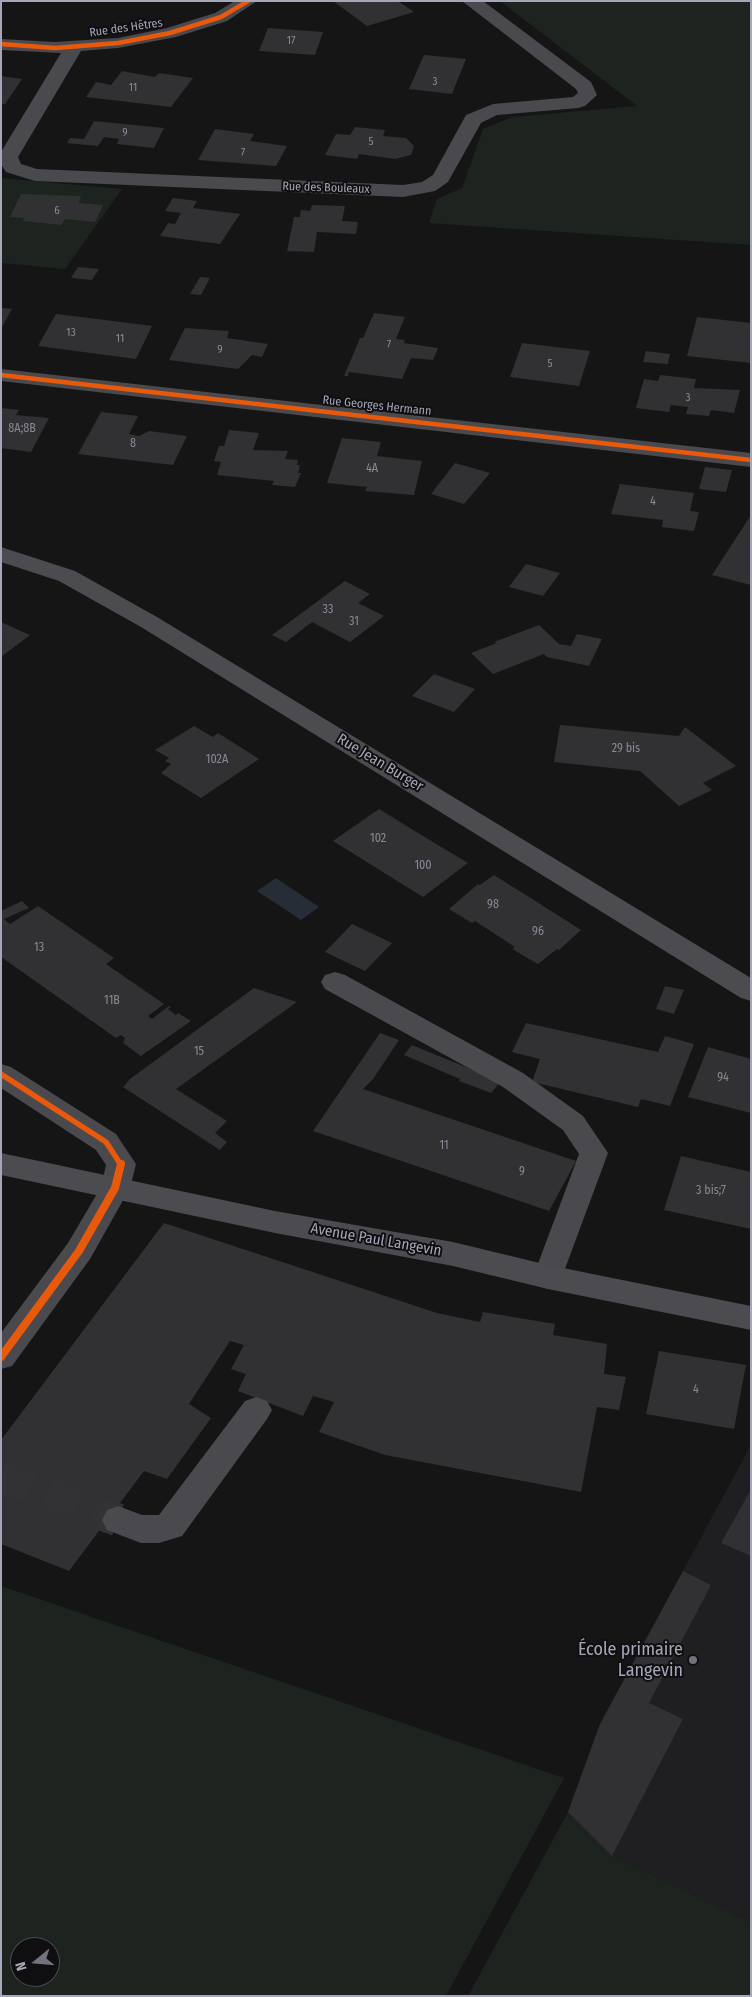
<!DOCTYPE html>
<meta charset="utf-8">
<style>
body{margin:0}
#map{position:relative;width:752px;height:1997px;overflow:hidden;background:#151515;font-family:"Fira Sans Condensed",sans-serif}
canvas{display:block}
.frame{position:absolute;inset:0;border:2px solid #a5a6b7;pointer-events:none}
.north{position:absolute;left:10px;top:1937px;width:50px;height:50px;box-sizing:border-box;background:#0f0f11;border:1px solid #4b4b53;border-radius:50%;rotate:253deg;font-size:14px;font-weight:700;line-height:20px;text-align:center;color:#a5a6b7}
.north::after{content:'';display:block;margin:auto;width:18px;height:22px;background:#73737e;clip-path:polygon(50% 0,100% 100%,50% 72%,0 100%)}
</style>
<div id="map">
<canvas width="752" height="1997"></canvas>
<div class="frame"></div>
<div class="north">N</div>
</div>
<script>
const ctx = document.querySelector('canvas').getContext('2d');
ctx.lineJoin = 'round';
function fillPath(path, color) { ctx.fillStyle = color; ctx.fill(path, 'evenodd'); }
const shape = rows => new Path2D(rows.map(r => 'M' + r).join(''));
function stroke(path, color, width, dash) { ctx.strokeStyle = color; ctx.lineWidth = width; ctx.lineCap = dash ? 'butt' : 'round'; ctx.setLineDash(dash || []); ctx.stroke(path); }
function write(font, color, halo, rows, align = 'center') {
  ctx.font = font + ' "Fira Sans Condensed",sans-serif'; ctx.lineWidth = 4; ctx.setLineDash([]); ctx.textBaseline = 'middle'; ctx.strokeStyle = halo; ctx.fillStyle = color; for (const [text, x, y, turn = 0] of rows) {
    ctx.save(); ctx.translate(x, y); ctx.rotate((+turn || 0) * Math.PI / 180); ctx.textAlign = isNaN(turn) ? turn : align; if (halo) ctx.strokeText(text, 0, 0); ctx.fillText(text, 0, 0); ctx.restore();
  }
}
fillPath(shape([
 [751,1445,751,1922,612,1856,568,1812,600,1724]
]), '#1f1f21');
fillPath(shape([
 [500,1,751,1,751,245,429,223,437,199,462,188,483,129,512,117,637,106],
 [1,178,122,189,65,269,1,263],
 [1,1586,564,1778,446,1996,1,1996],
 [20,1947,50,1947,50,1977,20,1977],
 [568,1812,612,1856,751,1922,751,1996,468,1996]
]), '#1d241f');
fillPath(shape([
 [276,878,319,907,301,920,257,891]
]), '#272d37');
fillPath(shape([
 [333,1,398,1,414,12,367,26],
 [268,28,323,32,315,55,259,51],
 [424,55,466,59,452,94,409,89],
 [122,71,155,77,159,73,193,78,171,107,86,97,96,82,111,85],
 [1,76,22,79,5,104,1,104],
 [94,121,164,128,154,148,117,144,119,139,104,137,98,146,67,143,70,138,84,139],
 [355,127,385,130,383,136,406,138,414,146,411,155,395,159,359,154,357,159,325,155,336,134,350,135],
 [215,129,254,134,250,141,287,146,276,166,198,160],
 [21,194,81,196,79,203,103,205,95,222,65,219,61,225,23,221,24,218,10,217],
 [173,198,197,201,193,208,240,214,220,244,160,236,168,223,175,224,181,213,165,211],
 [312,205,345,206,342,221,358,222,356,234,317,232,314,252,287,251,294,217,300,217,301,210,310,211],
 [78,267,99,269,92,280,71,278],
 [200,277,210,278,201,295,190,294],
 [1,308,12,309,1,329],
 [374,313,405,317,396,339,405,340,404,343,438,348,433,360,411,358,402,379,349,372,348,376,344,376,360,338,363,338],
 [56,314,105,320,152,326,136,359,38,346],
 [697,317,751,323,751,363,687,356],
 [185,328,229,331,227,338,268,344,262,357,252,355,238,369,169,360],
 [522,343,590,351,579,386,510,377],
 [646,351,670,354,668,364,643,362],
 [660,375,696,379,694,388,740,390,734,413,711,410,709,416,686,414,688,407,671,405,669,412,636,408,644,379,658,381],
 [1,408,19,410,16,415,49,418,31,452,1,448],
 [101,412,138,416,129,434,139,436,149,431,187,436,173,465,78,454],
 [229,430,259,433,253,450,288,451,285,459,298,460,297,465,300,465,298,473,301,473,295,487,272,485,274,481,217,475,221,462,214,461,219,446,224,446],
 [342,438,381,442,377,456,422,461,414,495,365,491,367,487,327,483],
 [455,463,490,473,464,504,431,494],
 [705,467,732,470,726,492,699,489],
 [620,484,694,493,690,511,699,512,694,531,662,527,663,520,611,514],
 [751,515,751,585,712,575],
 [526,564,560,573,543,596,509,587],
 [345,581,370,594,358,603,384,616,350,642,312,622,286,642,272,635],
 [1,622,30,635,1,657],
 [539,625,559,644,571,646,577,634,602,639,589,666,547,657,544,654,493,674,471,653,497,643,494,642],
 [434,674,475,689,454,712,412,696],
 [560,725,679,736,685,727,736,766,703,783,712,790,679,806,640,771,554,762],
 [194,726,213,737,218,733,259,759,201,798,161,773,171,764,165,761,169,758,155,750],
 [379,809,423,836,468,863,423,897,333,841],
 [494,875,537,902,581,930,559,950,557,949,538,964,512,949,515,947,475,921,472,923,449,909,478,884,480,885],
 [22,901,29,908,4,919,10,924,38,906,114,958,106,964,164,1004,148,1016,152,1019,169,1006,171,1007,168,1009,176,1015,178,1013,191,1021,141,1056,123,1043,125,1038,121,1035,116,1038,1,957,1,911],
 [352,924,392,943,365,971,325,952],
 [665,986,684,990,674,1014,656,1009],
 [254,988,297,1002,176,1089,227,1121,215,1133,227,1142,220,1150,123,1087,130,1079],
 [526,1023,658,1052,665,1036,694,1044,670,1106,641,1099,638,1107,532,1082,540,1059,512,1052],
 [380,1033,399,1040,373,1079,363,1089,576,1161,549,1211,313,1131],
 [412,1045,468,1068,501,1081,491,1093,459,1081,460,1079,404,1055],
 [708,1047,751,1059,751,1113,688,1097],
 [681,1156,751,1172,751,1229,664,1210],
 [164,1223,437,1313,480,1322,483,1312,555,1324,553,1335,607,1344,604,1374,626,1377,619,1410,597,1407,581,1492,385,1455,319,1432,334,1402,313,1396,303,1416,238,1391,246,1374,231,1369,244,1345,230,1341,189,1404,211,1418,167,1479,144,1471,69,1571,1,1544,1,1440],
 [659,1351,746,1365,734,1429,646,1414],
 [749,1493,751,1494,751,1556,721,1543],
 [683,1571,711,1585,649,1703,683,1719,612,1856,568,1812,600,1724]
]), '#313133');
stroke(shape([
 [1,1476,118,1520]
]), '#323235', 33, [33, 16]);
fillPath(shape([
 [235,1,257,1,227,21,176,37,118,48,81,51,18,157,21,164,37,169,403,185,422,182,433,175,466,115,493,104,573,97,578,93,576,89,462,1,483,1,591,82,597,95,585,106,578,108,497,115,481,123,448,182,435,191,403,197,35,181,6,172,1,164,1,152,61,53,1,50,1,39,55,42,118,38,167,28,215,13,235,1],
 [1,369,751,453,751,467,1,381,1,369],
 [335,972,345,975,523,1073,583,1116,608,1153,559,1285,548,1289,537,1285,533,1277,579,1154,563,1130,503,1087,325,989,321,982,325,975,335,972],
 [1,1064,11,1067,116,1134,136,1164,130,1188,90,1259,12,1366,1,1369,1,1333,68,1243,101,1187,106,1165,96,1150,1,1088,1,1064],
 [256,1397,267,1401,272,1410,267,1419,182,1536,159,1543,141,1543,107,1530,102,1520,107,1510,118,1506,142,1515,159,1515,245,1401,256,1397]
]), '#49494e');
fillPath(shape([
 [1,547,75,571,157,617,751,978,751,1001,741,998,141,627,59,581,1,562,1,547],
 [1,1153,275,1211,453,1242,548,1265,751,1306,751,1330,548,1289,453,1266,275,1233,1,1175,1,1153]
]), '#4b4b50');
stroke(shape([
 [1,44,55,48,118,43,170,33,221,17,248,1],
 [1,375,751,460]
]), '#e8590c', 4.5);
stroke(shape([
 [1,1074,106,1142,121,1165]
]), '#e8590c', 5.5);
stroke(shape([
 [1,1357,79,1251,115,1188,121,1164]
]), '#e8590c', 8);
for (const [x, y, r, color] of [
 [693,1660,5,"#73737e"]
]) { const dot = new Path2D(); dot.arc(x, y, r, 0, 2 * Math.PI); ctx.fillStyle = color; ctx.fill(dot); stroke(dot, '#0f0f11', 2); }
write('11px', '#888996', null, [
 ["17",291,41],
 ["3",435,82],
 ["11",133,88],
 ["9",125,133],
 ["5",371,142],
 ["7",243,153],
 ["6",57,211],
 ["13",71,333],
 ["11",120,339],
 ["7",389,345],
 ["9",220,350],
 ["5",550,364],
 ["3",688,398]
]);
write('12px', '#a5a6b7', '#0f0f11', [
 ["Rue des Hêtres",126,28,-8],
 ["Rue des Bouleaux",326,188,2],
 ["Rue Georges Hermann",377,406,6]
]);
write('12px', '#888996', null, [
 ["8A;8B",22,429],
 ["8",133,444],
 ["4A",372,469],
 ["4",653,502],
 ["33",328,610],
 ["31",354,622],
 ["29 bis",626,749],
 ["102A",217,760],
 ["102",378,839],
 ["100",423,866],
 ["98",493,905],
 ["96",538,932],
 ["13",39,948],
 ["11B",112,1001],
 ["15",199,1052],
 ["94",723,1078],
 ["11",444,1146],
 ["9",522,1172],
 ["3 bis;7",711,1191],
 ["4",696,1390]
]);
write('15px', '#a5a6b7', '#0f0f11', [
 ["Rue Jean Burger",380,763,31],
 ["Avenue Paul Langevin",376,1240,10]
]);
write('18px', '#a5a6b7', '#0f0f11', [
 ["École primaire",683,1650],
 ["Langevin",683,1671]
], 'right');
</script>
